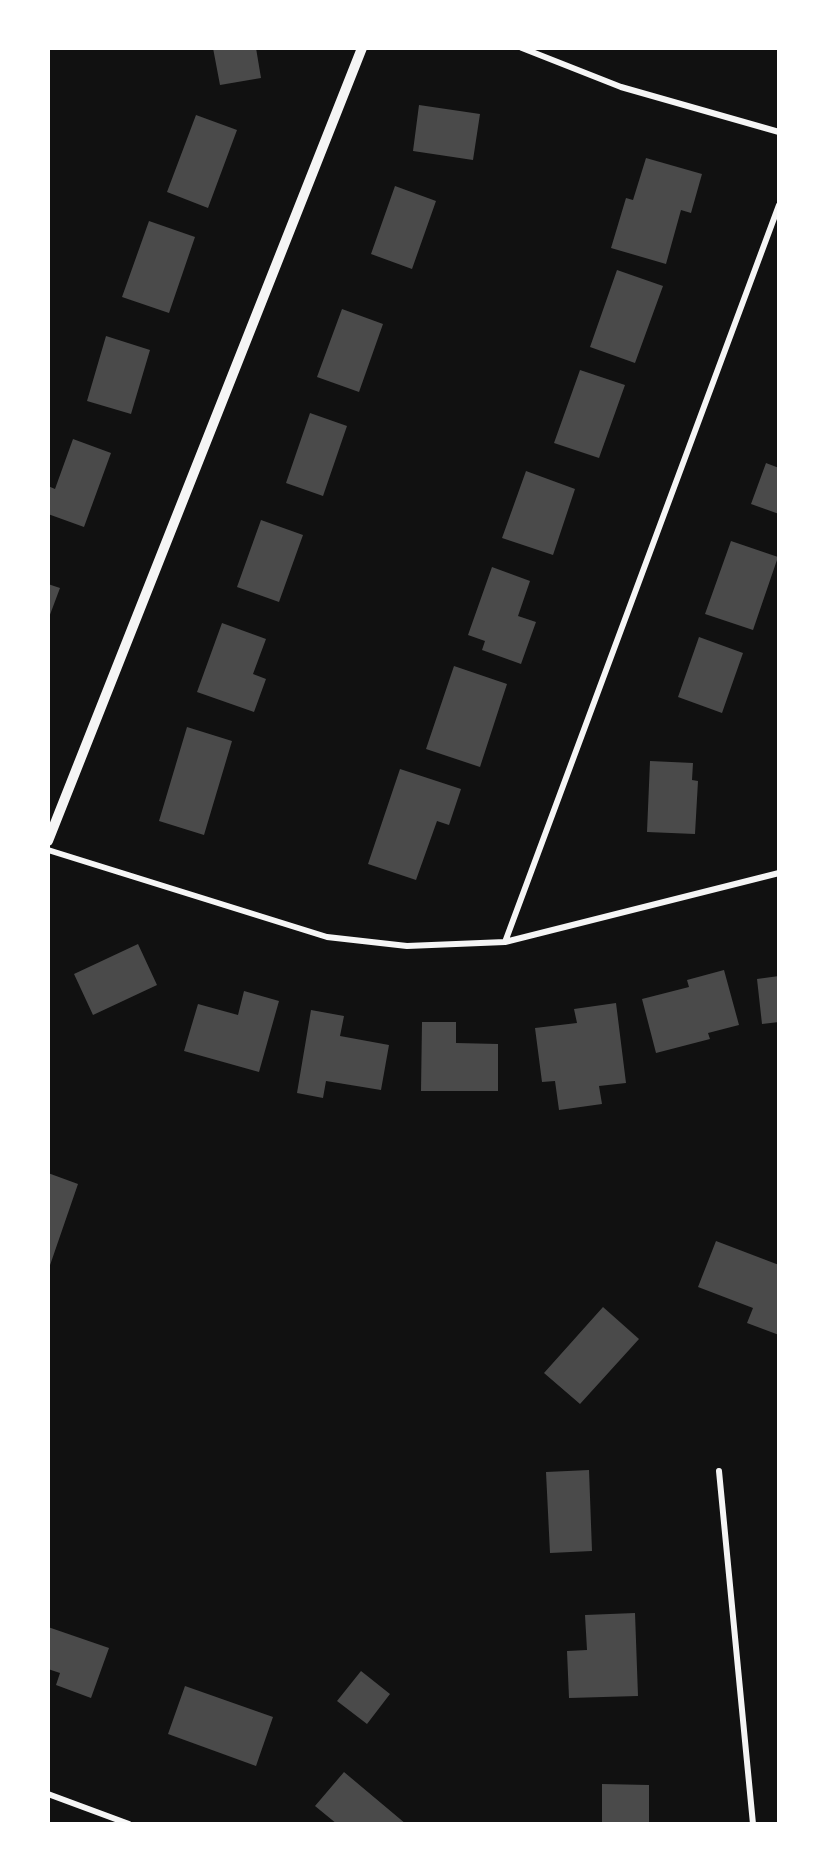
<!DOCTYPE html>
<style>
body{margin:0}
#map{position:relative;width:827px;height:1872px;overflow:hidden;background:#111;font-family:Signika,sans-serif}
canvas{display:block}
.frame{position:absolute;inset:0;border:50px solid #fff;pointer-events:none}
</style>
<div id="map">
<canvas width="827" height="1872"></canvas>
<div class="frame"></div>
</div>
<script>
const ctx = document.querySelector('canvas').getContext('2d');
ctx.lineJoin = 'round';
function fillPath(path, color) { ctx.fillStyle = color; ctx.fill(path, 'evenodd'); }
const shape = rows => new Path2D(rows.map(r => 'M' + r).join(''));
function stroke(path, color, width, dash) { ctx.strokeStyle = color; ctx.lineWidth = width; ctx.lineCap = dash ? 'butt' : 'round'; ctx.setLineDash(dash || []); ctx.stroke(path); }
fillPath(shape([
 [213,48,256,48,261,78,220,85],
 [419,105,480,114,473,160,413,151],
 [196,115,237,130,208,208,167,192],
 [646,158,702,174,691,213,681,210,666,264,611,248,626,198,633,200],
 [395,186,436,201,412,269,371,254],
 [149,221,195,237,169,313,122,297],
 [617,270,663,286,635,363,590,347],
 [342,309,383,324,359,392,317,377],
 [106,336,150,350,131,414,87,401],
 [580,370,625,385,599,458,554,443],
 [310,413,347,426,323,496,286,483],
 [73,439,111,453,84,527,48,514,48,486,55,489],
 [766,463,779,468,779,514,751,504],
 [526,471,575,489,553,555,502,538],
 [261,520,303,535,279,602,237,587],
 [731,541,778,557,753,630,705,614],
 [492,567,530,581,518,616,536,622,521,664,482,650,485,641,468,635],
 [48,584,60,588,48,620],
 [222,623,266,639,253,674,266,679,254,712,197,692],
 [699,637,743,653,722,713,678,697],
 [454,666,507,684,480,767,426,749],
 [187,727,232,741,204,835,159,821],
 [650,761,693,763,692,780,698,781,695,834,647,832],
 [400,769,461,789,449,825,437,821,416,880,368,864],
 [138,944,157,985,93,1015,74,974],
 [724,970,739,1025,708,1033,710,1039,656,1053,642,999,689,987,687,980],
 [779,976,779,1022,762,1024,757,979],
 [244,991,279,1001,259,1072,184,1051,198,1004,238,1015],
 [616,1003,626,1083,599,1086,602,1104,559,1110,555,1081,542,1082,535,1028,577,1023,574,1009],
 [311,1010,344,1016,340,1036,389,1045,381,1090,326,1081,323,1098,297,1093],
 [422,1022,456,1022,456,1043,498,1044,498,1091,421,1091],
 [48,1173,78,1184,48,1271],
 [716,1241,779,1265,779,1335,747,1323,753,1308,698,1287],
 [603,1307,639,1339,580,1404,544,1373],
 [589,1470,592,1551,550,1553,546,1472],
 [635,1613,638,1696,569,1698,567,1651,587,1650,585,1615],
 [48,1627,109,1648,91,1698,56,1685,60,1673,48,1669],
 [361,1671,390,1694,367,1724,337,1701],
 [185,1686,273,1717,256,1766,168,1734],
 [344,1772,406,1824,337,1824,315,1806],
 [602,1784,649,1785,649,1824,602,1824]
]), '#4a4a4a');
stroke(shape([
 [522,48,621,87,779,132],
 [48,850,327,937,407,946,505,942,779,873],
 [505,942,779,205],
 [719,1471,753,1824],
 [48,1794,129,1824]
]), '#f5f5f5', 6);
stroke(shape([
 [48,841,362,48]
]), '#f5f5f5', 10);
</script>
